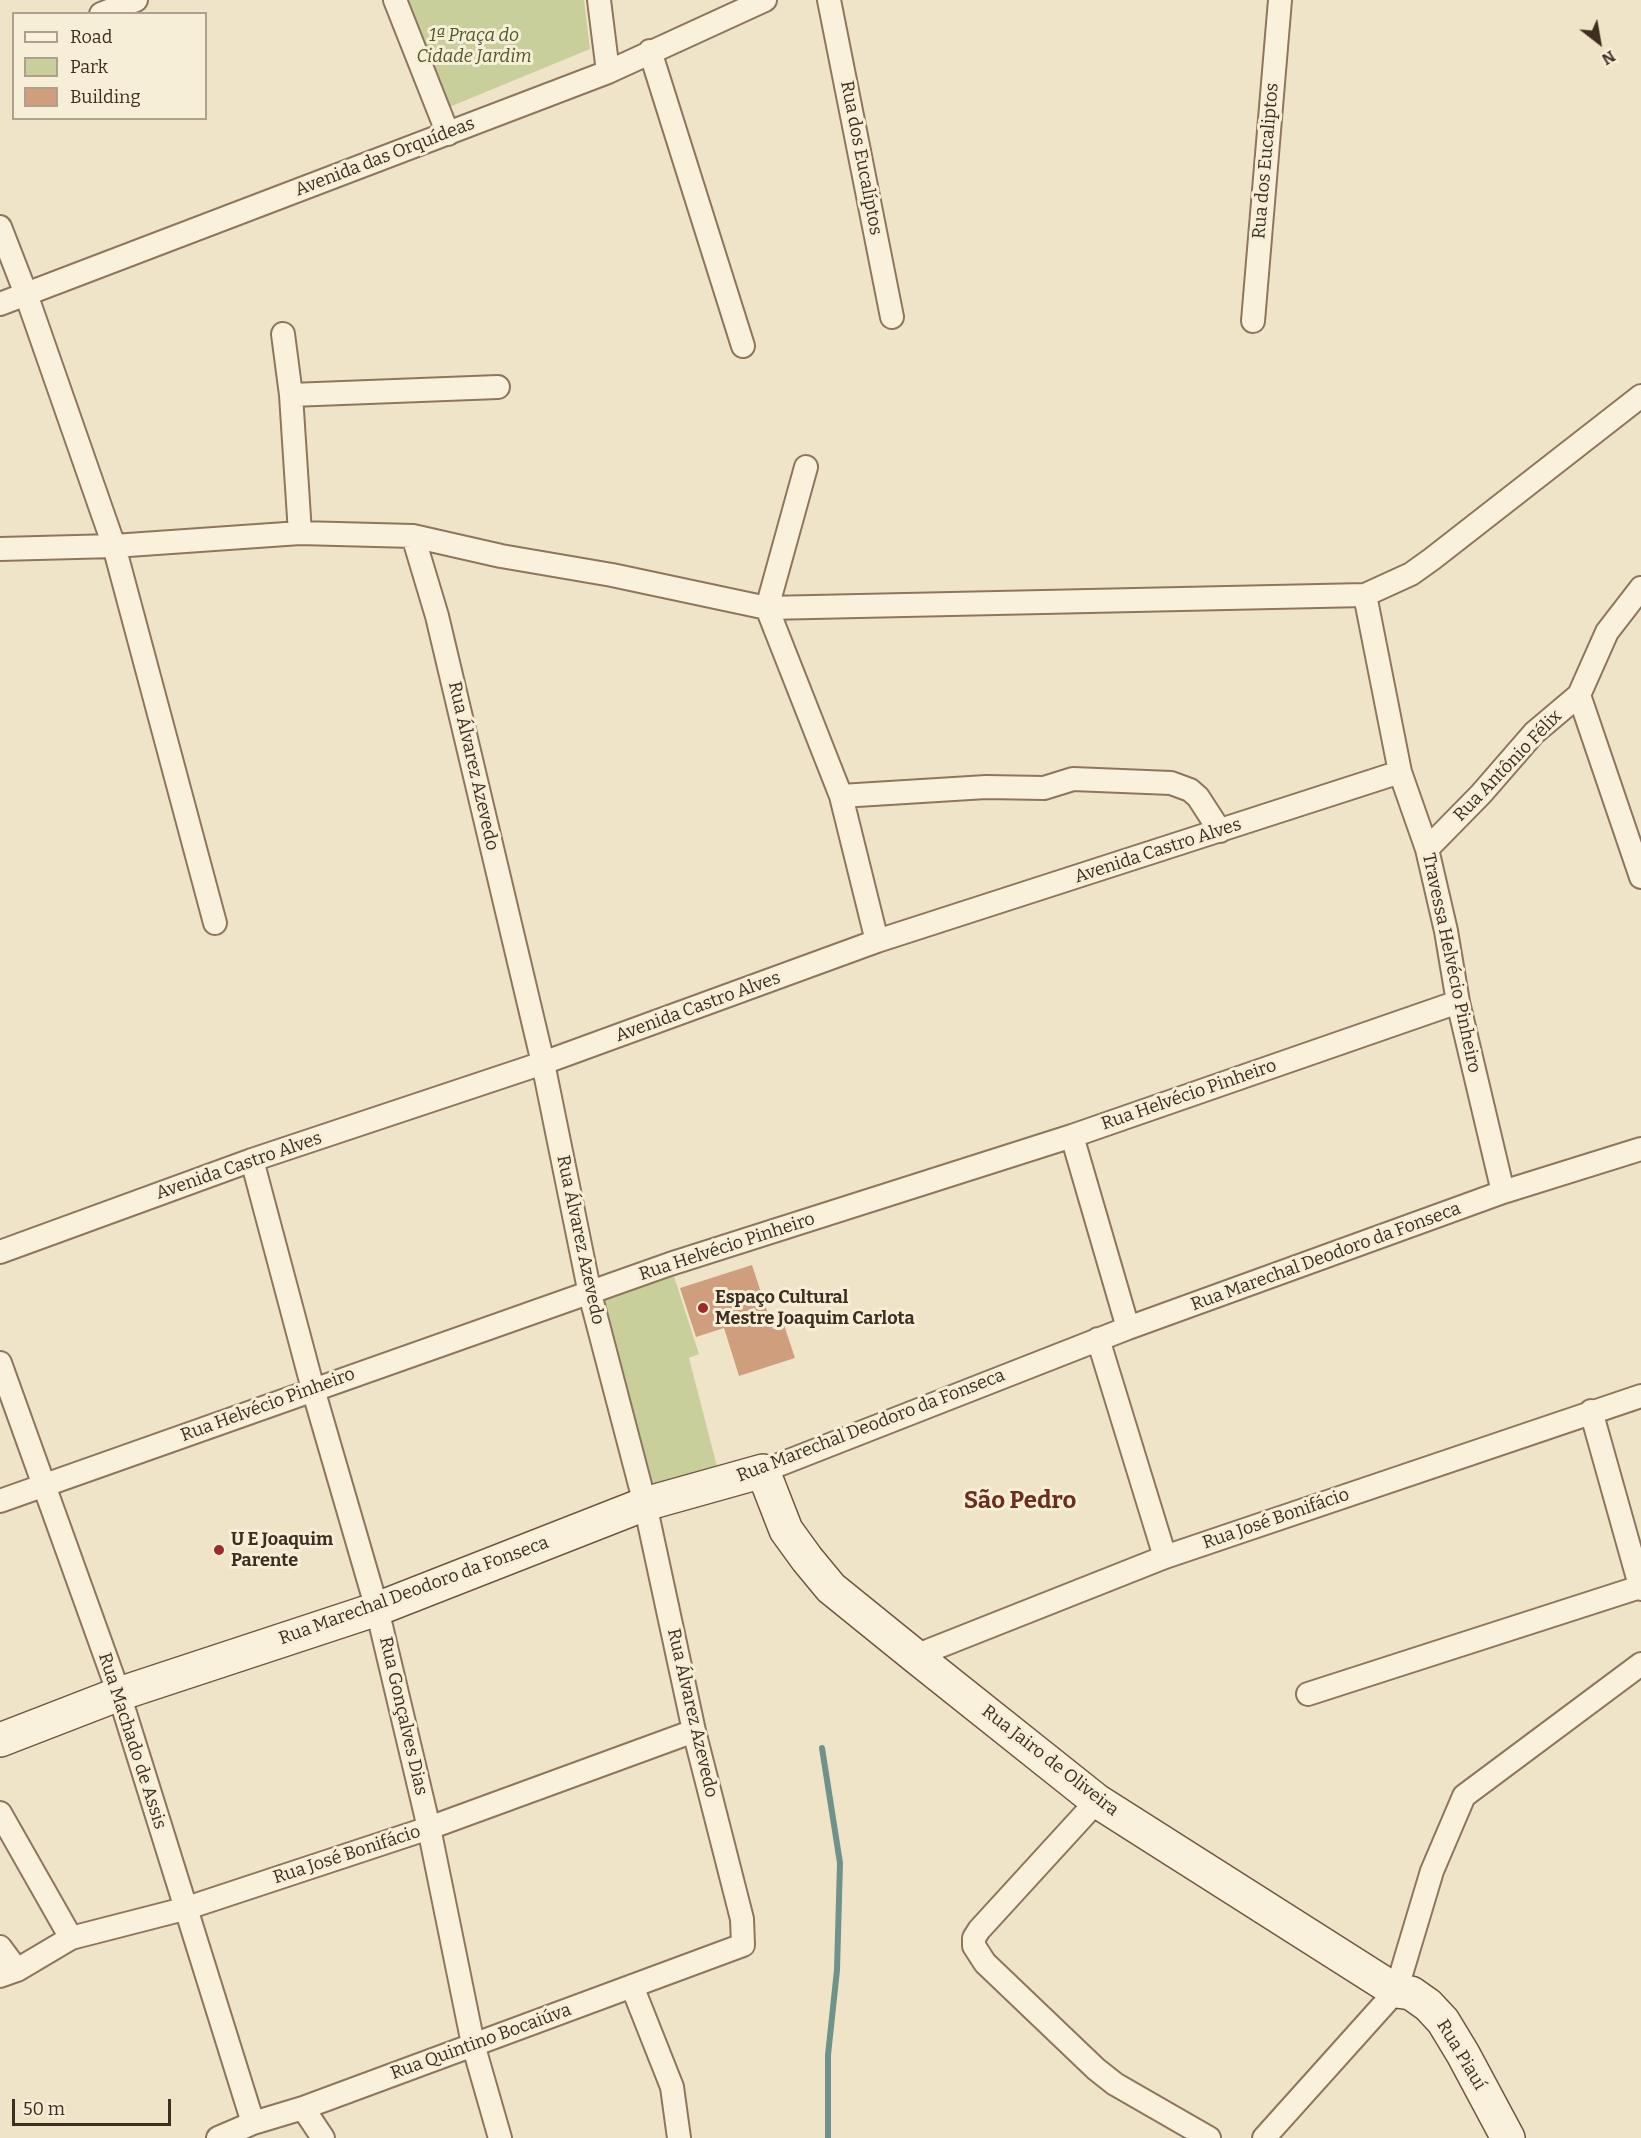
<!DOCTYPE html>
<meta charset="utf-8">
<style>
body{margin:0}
#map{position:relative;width:1641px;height:2138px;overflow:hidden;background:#f0e4c8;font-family:Bitter,serif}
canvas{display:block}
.legend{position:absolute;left:12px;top:12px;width:195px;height:108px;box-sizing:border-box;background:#f7eed8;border:2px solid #ada18e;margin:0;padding:8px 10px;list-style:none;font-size:18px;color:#3d2e20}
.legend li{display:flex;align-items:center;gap:12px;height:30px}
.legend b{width:30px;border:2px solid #ada18e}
.north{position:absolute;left:1569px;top:12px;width:60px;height:60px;-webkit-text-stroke:4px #f7eed8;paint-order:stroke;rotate:149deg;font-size:16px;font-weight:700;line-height:24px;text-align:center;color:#3d2e20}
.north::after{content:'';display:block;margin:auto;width:21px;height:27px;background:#3d2e20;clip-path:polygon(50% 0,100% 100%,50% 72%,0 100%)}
.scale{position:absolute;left:12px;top:2099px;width:159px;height:27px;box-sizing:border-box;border:3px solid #3d2e20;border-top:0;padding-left:8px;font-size:18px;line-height:21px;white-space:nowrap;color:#3d2e20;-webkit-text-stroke:4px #f7eed8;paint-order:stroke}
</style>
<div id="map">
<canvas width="1641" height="2138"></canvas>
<ul class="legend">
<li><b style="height:8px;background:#faf1dc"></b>Road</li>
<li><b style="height:16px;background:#c9cf9b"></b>Park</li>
<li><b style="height:16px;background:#cf9f7d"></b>Building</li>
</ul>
<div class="north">N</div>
<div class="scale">50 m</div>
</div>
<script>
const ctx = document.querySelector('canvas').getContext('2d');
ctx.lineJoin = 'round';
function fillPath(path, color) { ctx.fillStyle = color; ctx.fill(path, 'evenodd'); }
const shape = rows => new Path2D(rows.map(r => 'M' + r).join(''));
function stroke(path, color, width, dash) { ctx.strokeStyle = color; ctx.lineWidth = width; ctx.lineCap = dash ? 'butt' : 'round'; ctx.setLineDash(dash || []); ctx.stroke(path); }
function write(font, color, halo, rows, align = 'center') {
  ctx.font = font + ' Bitter,serif'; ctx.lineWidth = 6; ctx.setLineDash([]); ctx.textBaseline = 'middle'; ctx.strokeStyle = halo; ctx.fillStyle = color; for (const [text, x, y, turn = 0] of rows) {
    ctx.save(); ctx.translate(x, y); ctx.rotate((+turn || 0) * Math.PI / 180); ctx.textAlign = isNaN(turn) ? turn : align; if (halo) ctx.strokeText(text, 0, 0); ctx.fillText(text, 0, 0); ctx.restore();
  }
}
fillPath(shape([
 [406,0,584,0,590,49,447,108],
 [670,1264,699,1354,689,1358,721,1482,645,1504,590,1294]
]), '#c9cf9b');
stroke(shape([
 [822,1748,840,1863,837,1970,828,2055,828,2138]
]), '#6f938a', 6);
fillPath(shape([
 [752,1265,773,1329,784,1325,795,1358,739,1376,724,1328,696,1337,680,1288]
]), '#cf9f7d');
const street = shape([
 [395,0,448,134],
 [599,0,608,72],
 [829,0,892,317],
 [101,14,136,0],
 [650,51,743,346],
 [0,227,26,294,114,546,215,923],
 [0,304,608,72,765,0],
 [1253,321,1280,0],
 [283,334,291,395,300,533],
 [291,395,498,387],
 [806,467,767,608,841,796,877,941],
 [0,549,114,546,300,533,413,536,501,556,612,575,767,608,1365,595,1411,574,1432,559,1641,396],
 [1365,595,1400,772,1427,849,1446,931,1458,1002,1503,1192],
 [1579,695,1641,877],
 [841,796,986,787,1044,788,1073,779,1171,783,1190,790,1198,797,1220,831],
 [1427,849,1481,794,1534,733,1579,695,1607,632,1641,588],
 [1072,1136,1128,1328],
 [252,1160,313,1389,377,1609,429,1828,473,2044,500,2138],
 [0,1252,252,1160,543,1063,877,941,1400,772],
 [1098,1339,1165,1557],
 [0,1363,119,1694,253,2123],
 [1591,1411,1641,1589],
 [763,1471,1128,1328,1503,1192,1641,1149],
 [0,1501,670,1264,1072,1136,1458,1002],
 [915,1656,1165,1557,1641,1396],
 [1308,1694,1640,1587],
 [1097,1801,979,1930,974,1938,974,1946,985,1963,1096,2069,1115,2084,1209,2138],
 [0,1813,71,1938],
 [0,1947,17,1970],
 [0,1976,17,1970,71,1938,184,1909,429,1828,694,1731],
 [632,1986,672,2087,679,2138],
 [303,2108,323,2138],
 [218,2138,253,2123,303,2108,743,1945,742,1919,694,1731,645,1504,590,1294,543,1063,437,616,413,536],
 [1264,2138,1396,1991,1432,1871,1464,1796,1641,1664]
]);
const secondary = shape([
 [0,1740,119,1694,377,1609,645,1504,763,1471,786,1530,807,1559,831,1588,915,1656,1097,1801,1396,1991,1411,1993,1428,2005,1443,2021,1463,2054,1508,2138]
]);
stroke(street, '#8d765c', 26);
stroke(secondary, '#6f573f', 36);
stroke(street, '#faf1dc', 22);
stroke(secondary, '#faf1dc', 33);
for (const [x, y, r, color] of [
 [703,1308,6,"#9e2a2b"],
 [219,1550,6,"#9e2a2b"]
]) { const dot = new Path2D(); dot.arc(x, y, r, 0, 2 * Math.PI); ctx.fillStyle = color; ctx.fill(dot); stroke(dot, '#f7eed8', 2); }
write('italic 18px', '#4d5a26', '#f7eed8', [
 ["1ª Praça do",474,36],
 ["Cidade Jardim",474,57]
]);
write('18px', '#3d2e20', '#f7eed8', [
 ["Avenida das Orquídeas",385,157,-21],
 ["Rua dos Eucalíptos",861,158,79],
 ["Rua dos Eucaliptos",1266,161,-85],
 ["Rua Álvarez Azevedo",473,766,77],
 ["Rua Antônio Félix",1508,766,-46],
 ["Avenida Castro Alves",1158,851,-18],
 ["Travessa Helvécio Pinheiro",1451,963,78],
 ["Avenida Castro Alves",698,1007,-20],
 ["Rua Helvécio Pinheiro",1189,1095,-19],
 ["Avenida Castro Alves",239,1166,-19],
 ["Rua Álvarez Azevedo",580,1240,78],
 ["Rua Helvécio Pinheiro",727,1247,-18],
 ["Rua Marechal Deodoro da Fonseca",1326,1257,-20],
 ["Rua Helvécio Pinheiro",268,1405,-20],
 ["Rua Marechal Deodoro da Fonseca",871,1426,-21],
 ["Rua José Bonifácio",1276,1519,-19],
 ["Rua Marechal Deodoro da Fonseca",414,1591,-20],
 ["Rua Álvarez Azevedo",692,1713,77],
 ["Rua Gonçalves Dias",403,1716,77],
 ["Rua Machado de Assis",132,1741,72],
 ["Rua Jairo de Oliveira",1050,1761,38],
 ["Rua José Bonifácio",347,1855,-18],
 ["Rua Quintino Bocaiúva",481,2042,-20],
 ["Rua Piauí",1461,2055,59]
]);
write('bold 18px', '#3d2e20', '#f7eed8', [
 ["Espaço Cultural",715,1298],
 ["Mestre Joaquim Carlota",715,1319],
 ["U E Joaquim",231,1540],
 ["Parente",231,1561]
], 'left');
write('bold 24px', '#6b2e1e', '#f7eed8', [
 ["São Pedro",1020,1501]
]);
</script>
